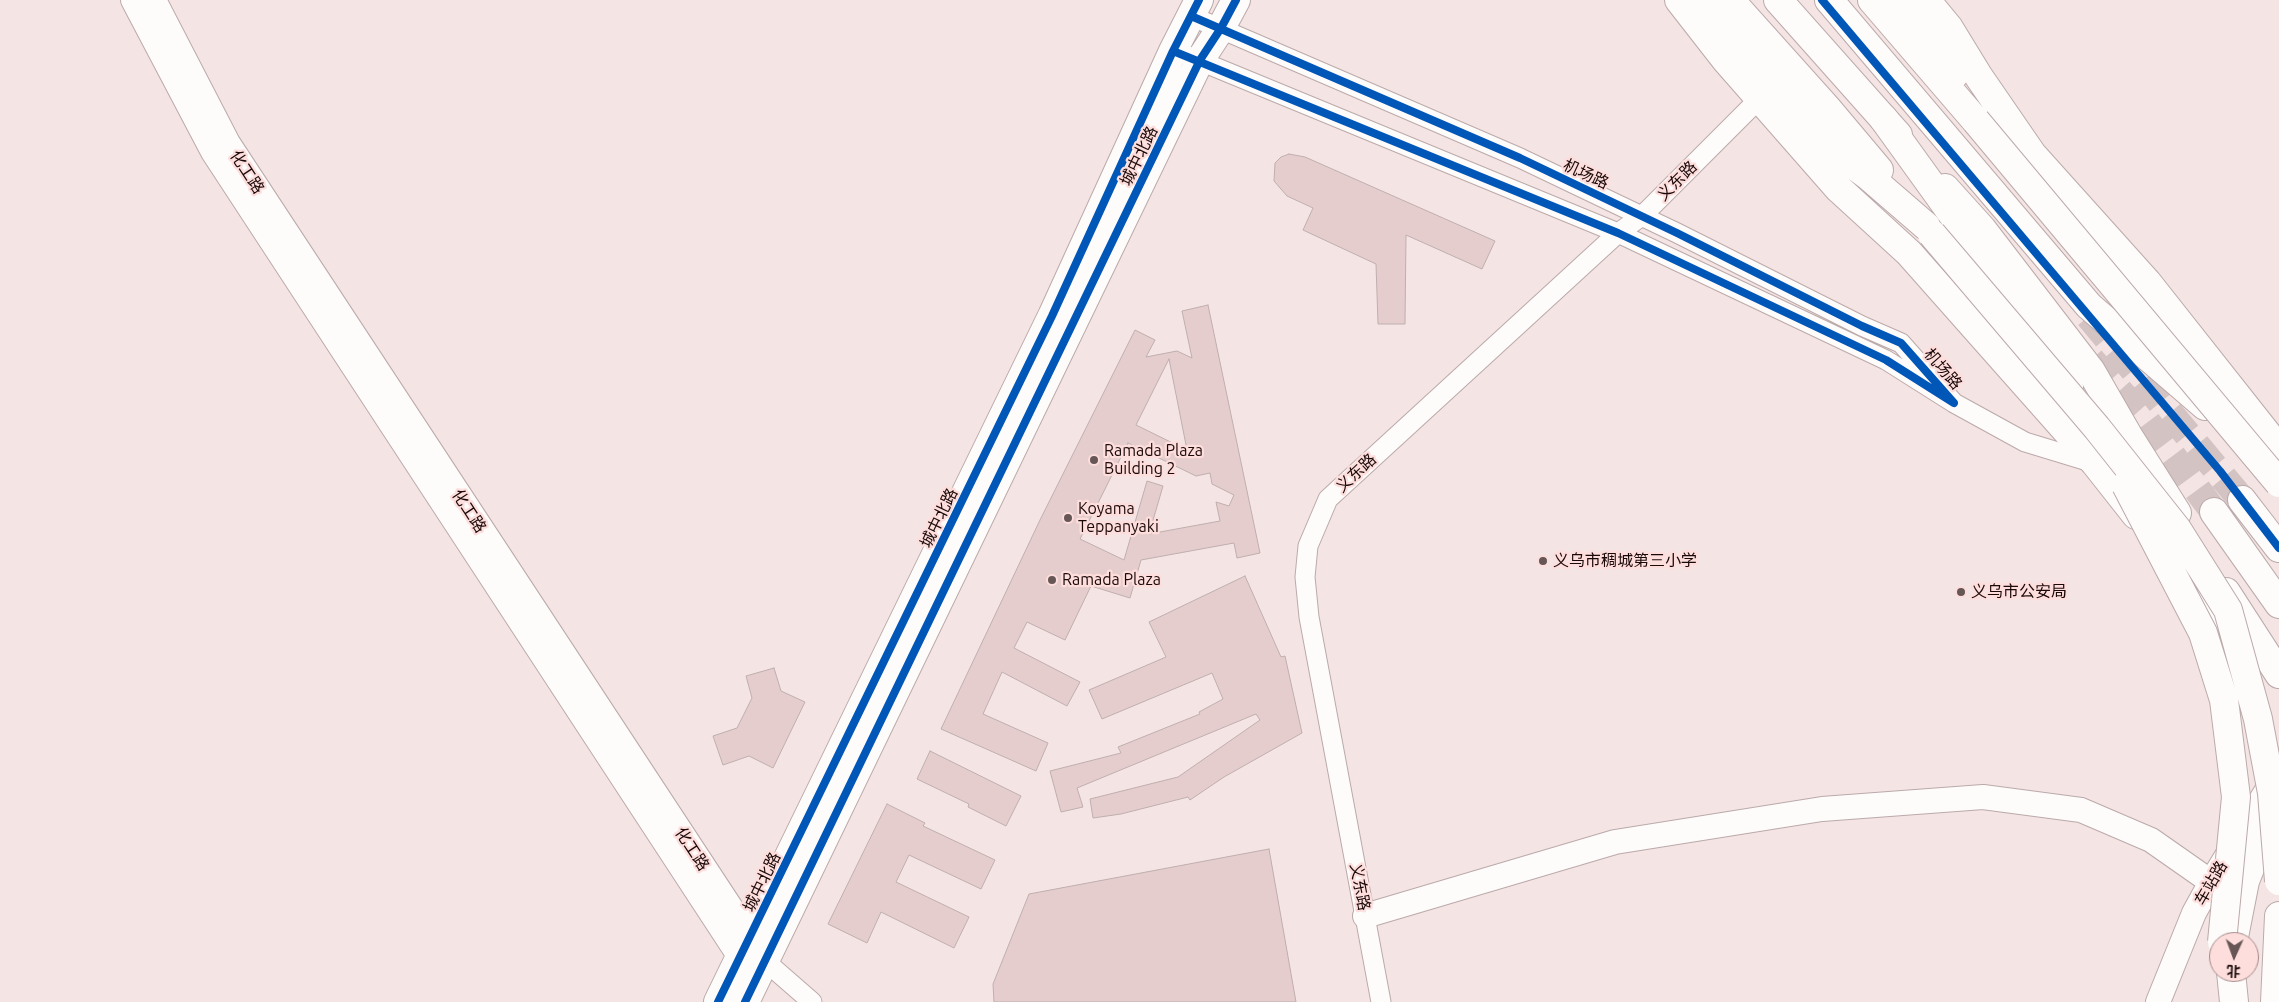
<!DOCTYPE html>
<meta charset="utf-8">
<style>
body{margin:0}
#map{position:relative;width:2279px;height:1002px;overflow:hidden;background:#f5e4e4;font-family:Ubuntu,"Noto Sans SC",sans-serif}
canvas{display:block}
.north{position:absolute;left:2209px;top:932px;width:50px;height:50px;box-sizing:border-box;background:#fddedc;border:1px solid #a28987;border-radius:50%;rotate:182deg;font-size:14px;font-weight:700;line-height:20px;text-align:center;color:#190908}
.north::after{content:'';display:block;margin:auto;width:18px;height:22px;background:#665655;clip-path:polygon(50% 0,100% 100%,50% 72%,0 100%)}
</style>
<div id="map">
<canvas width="2279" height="1002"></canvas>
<div class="north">北</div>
</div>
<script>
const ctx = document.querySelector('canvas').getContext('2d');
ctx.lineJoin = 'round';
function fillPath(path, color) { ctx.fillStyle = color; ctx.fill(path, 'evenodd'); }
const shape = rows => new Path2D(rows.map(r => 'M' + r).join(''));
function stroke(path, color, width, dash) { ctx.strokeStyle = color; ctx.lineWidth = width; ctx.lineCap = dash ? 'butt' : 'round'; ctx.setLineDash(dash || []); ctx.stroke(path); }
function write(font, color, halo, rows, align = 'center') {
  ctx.font = font + ' Ubuntu,"Noto Sans SC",sans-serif'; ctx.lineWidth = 4.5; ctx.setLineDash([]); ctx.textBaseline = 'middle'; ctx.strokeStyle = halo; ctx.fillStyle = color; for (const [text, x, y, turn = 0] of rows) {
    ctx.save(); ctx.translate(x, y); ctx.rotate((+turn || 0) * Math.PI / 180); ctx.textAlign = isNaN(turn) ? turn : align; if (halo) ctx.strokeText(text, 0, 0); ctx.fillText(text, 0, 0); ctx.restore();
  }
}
const building = shape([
 [1289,154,1305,157,1495,241,1482,269,1406,235,1405,324,1378,324,1376,264,1303,230,1313,208,1287,196,1274,181,1275,163,1281,157,1289,154],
 [1208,305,1260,553,1237,558,1234,543,1141,560,1130,598,1091,586,1065,640,1027,622,1014,648,1080,682,1067,706,1002,672,983,714,1048,743,1036,771,941,729,1040,520,1135,330,1155,340,1146,357,1177,351,1192,358,1182,311,1208,305],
 [1169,359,1187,450,1136,425,1169,359],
 [1128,443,1196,476,1210,473,1212,484,1234,495,1229,506,1216,502,1220,521,1149,534,1163,486,1147,481,1124,560,1080,539,1128,443],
 [1245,576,1281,657,1285,656,1302,733,1224,777,1190,800,1188,797,1121,814,1093,818,1090,799,1178,777,1260,720,1256,714,1077,788,1083,807,1061,812,1050,771,1121,753,1118,747,1200,714,1199,712,1223,699,1212,673,1102,719,1089,690,1166,657,1149,622,1245,576],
 [774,668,781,691,805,702,773,768,749,756,723,765,713,736,737,728,752,698,746,676,774,668],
 [930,751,1021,796,1006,826,968,807,969,804,917,779,930,751],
 [887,804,925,823,923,826,995,860,981,889,909,855,896,882,969,917,954,948,881,912,867,943,828,924,887,804],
 [1269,849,1296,1002,994,1002,993,984,1029,894,1269,849]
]);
fillPath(building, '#e6cdcd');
stroke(building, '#beaead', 1);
stroke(shape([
 [2089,316,2242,500],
 [2091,360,2147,422,2214,512]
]), '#d4c3c3', 28, [28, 14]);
const minor = shape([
 [1188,56,1618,233,1886,360,1954,403,1901,343,1862,326,1677,233,1520,158,1191,16],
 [1954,403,2025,442,2094,463],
 [765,961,812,1002],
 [1381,1002,1309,617,1305,577,1308,546,1328,499,1618,233,1642,216,1760,98]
]);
const tertiary = shape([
 [133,0,213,152,749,971],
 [154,0,228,143,758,949],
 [1365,916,1615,842,1822,809,1983,797,2081,810,2151,840,2211,882],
 [2158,1002,2194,913,2211,882,2275,777]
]);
const secondary = shape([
 [1778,0,1898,135],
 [1829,0,2089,306,2205,406],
 [1945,188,1982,229,2091,371,2129,437,2177,513],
 [2226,592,2279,674],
 [718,1002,1052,316,1173,51,1199,0],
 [745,1002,1200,60,1221,28,1236,0]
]);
const trunk = shape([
 [1679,0,1725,59,1839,189,1909,253,2095,463,2136,515],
 [1701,0,1823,142,1867,175,1926,226],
 [1730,0,1826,107,1879,170],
 [1872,0,1976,121],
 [1900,0,1929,35,1954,75],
 [1926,0,1949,28,1979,77,2032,154,2147,282,2279,449],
 [1883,118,2048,347,2069,386],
 [2242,500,2279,548],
 [2214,512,2279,604],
 [2176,567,2202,600,2237,658],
 [2233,942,2245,881,2269,821,2279,806],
 [2231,972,2234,1002],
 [2275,1002,2279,916]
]);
stroke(minor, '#baa', 21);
stroke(tertiary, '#baa', 26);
stroke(secondary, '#baa', 30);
stroke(trunk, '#baa', 30);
stroke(minor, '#fefbfb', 19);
stroke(tertiary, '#fefbfb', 24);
stroke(secondary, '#fefbfb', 28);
stroke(trunk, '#fefbfb', 28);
const trunkBridge = shape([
 [1976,121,2279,483],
 [1932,234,2097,428,2177,529,2228,610,2258,719,2272,793,2279,881],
 [2126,485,2203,633,2224,700,2236,797,2222,942]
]);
stroke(trunkBridge, '#baa', 30, []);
stroke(trunkBridge, '#fefbfb', 28);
stroke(shape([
 [1822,0,2220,471,2279,548],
 [1173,51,1618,233,1886,360,1954,403,1901,343,1862,326,1677,233,1520,158,1191,16],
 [718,1002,1052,316,1173,51,1199,0],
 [745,1002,1200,60,1221,28,1236,0]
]), '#0057b8', 8);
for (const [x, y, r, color] of [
 [1094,460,5,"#665655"],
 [1068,518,5,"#665655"],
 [1543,561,5,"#665655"],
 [1052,580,5,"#665655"],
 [1961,592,5,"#665655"]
]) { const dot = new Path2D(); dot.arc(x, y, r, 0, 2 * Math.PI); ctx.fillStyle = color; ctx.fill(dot); stroke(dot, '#fddedc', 2); }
write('16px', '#190908', '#fddedc', [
 ["城中北路",1139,156,-64],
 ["化工路",247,172,57],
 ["机场路",1586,174,25],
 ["义东路",1677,181,-45],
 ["机场路",1943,369,49],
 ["义东路",1356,473,-43],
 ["化工路",469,511,57],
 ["城中北路",939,518,-64],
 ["化工路",692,849,57],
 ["城中北路",762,882,-64],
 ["车站路",2211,883,-60],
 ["义东路",1360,887,79]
]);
write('16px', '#190908', '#fddedc', [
 ["Ramada Plaza",1104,451],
 ["Building 2",1104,469],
 ["Koyama",1078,509],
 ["Teppanyaki",1078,527],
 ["义乌市稠城第三小学",1553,561],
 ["Ramada Plaza",1062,580],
 ["义乌市公安局",1971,592]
], 'left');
</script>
